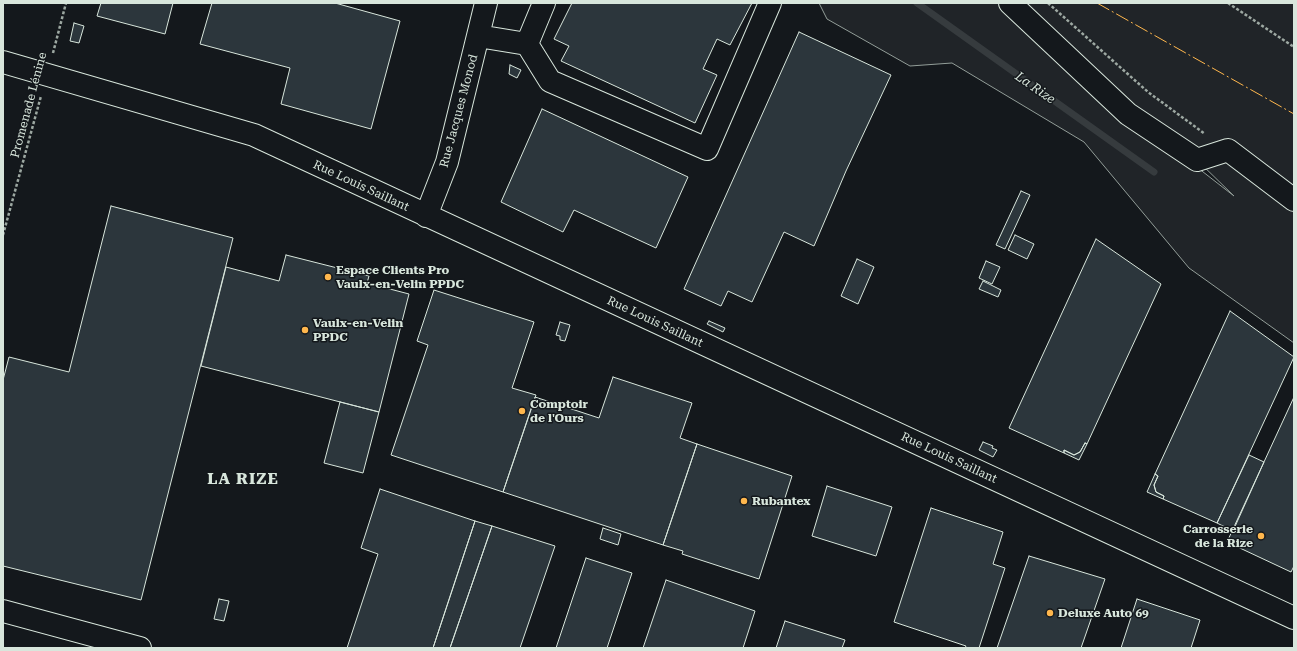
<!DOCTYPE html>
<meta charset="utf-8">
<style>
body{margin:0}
#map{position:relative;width:1297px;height:651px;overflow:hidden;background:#14181c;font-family:"Roboto Serif",serif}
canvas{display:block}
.frame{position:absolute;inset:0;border:4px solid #d8e6dc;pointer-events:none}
</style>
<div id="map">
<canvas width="1297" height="651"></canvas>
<div class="frame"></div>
</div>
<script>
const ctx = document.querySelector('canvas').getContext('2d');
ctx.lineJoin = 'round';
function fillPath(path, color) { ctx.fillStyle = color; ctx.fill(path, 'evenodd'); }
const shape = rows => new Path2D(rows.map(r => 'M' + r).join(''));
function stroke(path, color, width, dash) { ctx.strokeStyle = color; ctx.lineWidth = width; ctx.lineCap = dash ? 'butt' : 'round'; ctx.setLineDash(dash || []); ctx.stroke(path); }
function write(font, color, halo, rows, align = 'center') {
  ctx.font = font + ' "Roboto Serif",serif'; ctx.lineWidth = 3; ctx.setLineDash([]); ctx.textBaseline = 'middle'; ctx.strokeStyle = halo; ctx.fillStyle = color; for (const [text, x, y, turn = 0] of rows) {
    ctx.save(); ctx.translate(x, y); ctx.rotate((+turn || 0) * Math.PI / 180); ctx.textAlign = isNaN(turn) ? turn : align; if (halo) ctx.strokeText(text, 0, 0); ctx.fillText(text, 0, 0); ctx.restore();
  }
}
const green = shape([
 [819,3,1294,3,1294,343,1189,268,1084,142,952,63,910,66,827,19,819,3],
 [1135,119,1197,160,1234,196,1135,119]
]);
fillPath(green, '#202428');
stroke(green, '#939e99', 1);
stroke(shape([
 [917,3,1154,172]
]), '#363b3e', 7);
const building = shape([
 [101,3,173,3,165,34,97,16,101,3],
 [212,3,335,3,400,21,371,129,281,104,290,68,200,44,212,3],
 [572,3,752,3,730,45,717,39,703,69,717,75,695,123,561,61,569,46,554,39,572,3],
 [74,23,84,26,79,43,70,41,74,23],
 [799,32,891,75,846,171,814,246,784,232,752,302,728,291,721,306,684,289,799,32],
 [510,65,521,70,517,78,509,74,510,65],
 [542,109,688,177,656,248,574,210,563,232,501,202,542,109],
 [1021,191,1030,195,1005,249,996,245,1021,191],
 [111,206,233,238,141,600,3,566,3,380,9,357,69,372,111,206],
 [1015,235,1034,244,1027,259,1008,250,1015,235],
 [1096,239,1161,284,1087,444,1085,443,1080,452,1074,455,1064,450,1064,453,1009,428,1096,239],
 [286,255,369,276,367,283,409,294,379,412,201,366,226,267,279,281,286,255],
 [857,259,874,267,858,304,841,296,857,259],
 [986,261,1000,267,992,284,979,278,986,261],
 [983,281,1001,290,998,297,979,289,983,281],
 [434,290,534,322,512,388,536,395,503,492,391,455,428,345,417,341,434,290],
 [1230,311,1294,357,1217,523,1163,499,1164,496,1156,492,1154,485,1158,476,1155,474,1230,311],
 [709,321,725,328,723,332,707,324,709,321],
 [560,322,570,325,565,341,560,340,560,336,556,335,560,322],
 [613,377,692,403,680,438,697,444,663,545,503,492,535,397,599,418,613,377],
 [1294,397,1294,566,1291,572,1227,542,1294,397],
 [340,402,379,412,363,473,324,463,340,402],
 [983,442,993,446,992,448,997,450,993,457,979,450,983,442],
 [1085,443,1087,444,1079,460,1064,453,1064,450,1074,455,1080,452,1085,443],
 [697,444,792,476,759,579,682,554,683,551,663,545,697,444],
 [1249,455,1264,462,1233,531,1217,523,1249,455],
 [1155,474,1158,476,1154,485,1156,492,1164,496,1163,499,1147,492,1155,474],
 [827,486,892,507,876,556,812,536,827,486],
 [380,489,475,521,433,648,347,648,378,554,361,548,380,489],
 [931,508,1003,532,993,564,1005,568,979,648,965,648,966,646,894,622,931,508],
 [475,521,492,526,450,648,433,648,475,521],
 [492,526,555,546,520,648,450,648,492,526],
 [603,528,621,534,618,545,600,539,603,528],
 [1029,556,1105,579,1081,648,997,648,1029,556],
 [586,558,632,573,607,648,556,648,586,558],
 [666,580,755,611,743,648,643,648,666,580],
 [219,599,229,601,224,621,214,619,219,599],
 [1137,599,1200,620,1191,648,1121,648,1137,599],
 [785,621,845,640,842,648,776,648,785,621]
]);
fillPath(building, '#2c363c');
stroke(building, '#d8e6dc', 1);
const minor = shape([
 [1010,3,1128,114,1197,160,1228,150,1294,200],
 [478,36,527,44,544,3],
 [527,44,550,81,707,149,770,3],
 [3,62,254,135,1294,618],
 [426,216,447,162,486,3],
 [3,611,140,648]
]);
stroke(minor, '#d8e6dc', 24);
stroke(shape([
 [1048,3,1148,92,1205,134],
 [1228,3,1294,47],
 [53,53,66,3],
 [3,235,41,96]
]), '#9da8a2', 2.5, [3, 2]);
stroke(minor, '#14181c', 22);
stroke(shape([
 [1097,3,1294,114]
]), '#ffb74d', 1, [14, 3, 2, 3]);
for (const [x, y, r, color] of [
 [328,277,4,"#ffb74d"],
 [305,330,4,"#ffb74d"],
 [522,411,4,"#ffb74d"],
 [744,501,4,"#ffb74d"],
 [1261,536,4,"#ffb74d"],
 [1050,613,4,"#ffb74d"]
]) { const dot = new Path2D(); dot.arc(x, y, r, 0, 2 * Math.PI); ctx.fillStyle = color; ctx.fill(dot); stroke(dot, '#14181c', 1.5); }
write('12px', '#d8e6dc', '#14181c', [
 ["Promenade Lénine",29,105,-75],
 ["Rue Jacques Monod",459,111,-75],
 ["Rue Louis Saillant",361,186,25],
 ["Rue Louis Saillant",655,322,25],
 ["Rue Louis Saillant",949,458,25]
]);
write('bold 12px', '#d8e6dc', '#14181c', [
 ["Espace Clients Pro",336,270],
 ["Vaulx-en-Velin PPDC",336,284],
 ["Vaulx-en-Velin",313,323],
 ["PPDC",313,337],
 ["Comptoir",530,404],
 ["de l'Ours",530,418],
 ["Rubantex",752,501],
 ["Carrosserie",1253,529,"right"],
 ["de la Rize",1253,543,"right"],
 ["Deluxe Auto 69",1058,613]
], 'left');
write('italic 13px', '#d8e6dc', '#14181c', [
 ["La Rize",1035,88,35]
]);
ctx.letterSpacing = '1px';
write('bold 16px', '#d8e6dc', '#14181c', [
 ["LA RIZE",243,479]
]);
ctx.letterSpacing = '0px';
</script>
